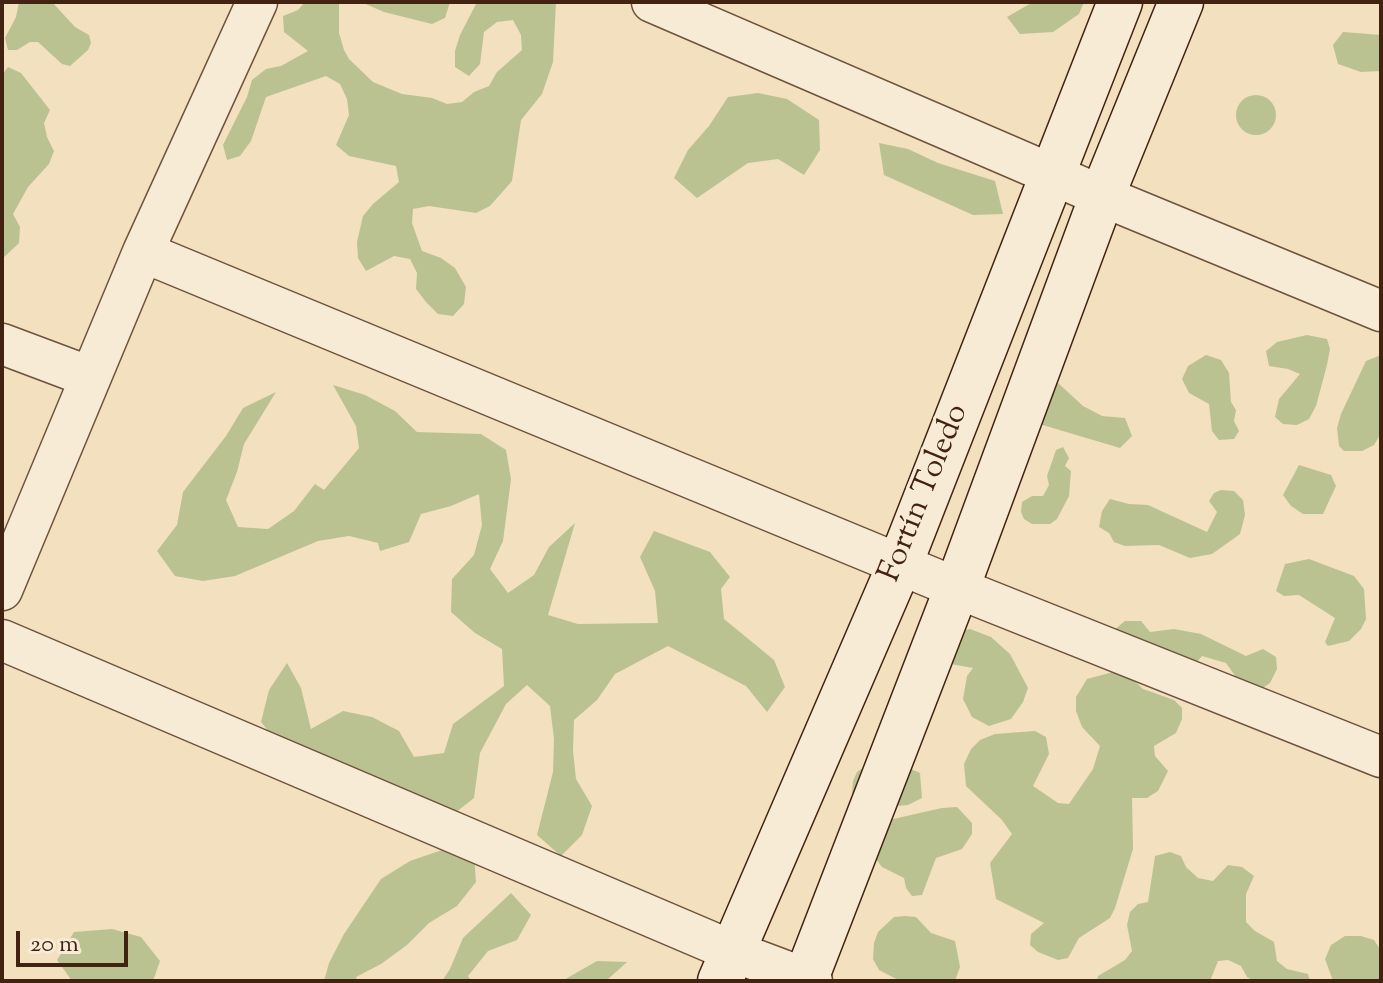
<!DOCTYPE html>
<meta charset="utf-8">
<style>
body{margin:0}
#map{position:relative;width:1383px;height:983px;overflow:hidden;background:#f2e0bf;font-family:"Sorts Mill Goudy",serif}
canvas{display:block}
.frame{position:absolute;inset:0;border:4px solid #422312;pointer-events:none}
.scale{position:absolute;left:16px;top:931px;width:112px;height:36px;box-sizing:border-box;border:4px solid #422312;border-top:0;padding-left:10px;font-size:24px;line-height:28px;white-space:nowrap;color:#422312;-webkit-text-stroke:6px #f7ebd5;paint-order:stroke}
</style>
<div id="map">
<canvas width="1383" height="983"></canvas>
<div class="frame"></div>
<div class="scale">20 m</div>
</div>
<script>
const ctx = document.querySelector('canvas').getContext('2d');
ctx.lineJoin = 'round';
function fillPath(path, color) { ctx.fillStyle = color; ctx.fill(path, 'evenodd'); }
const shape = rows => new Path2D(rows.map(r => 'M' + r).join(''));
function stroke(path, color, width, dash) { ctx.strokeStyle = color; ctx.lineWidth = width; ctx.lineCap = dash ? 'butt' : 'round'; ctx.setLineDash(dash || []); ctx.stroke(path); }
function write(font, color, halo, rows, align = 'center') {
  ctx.font = font + ' "Sorts Mill Goudy",serif'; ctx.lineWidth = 6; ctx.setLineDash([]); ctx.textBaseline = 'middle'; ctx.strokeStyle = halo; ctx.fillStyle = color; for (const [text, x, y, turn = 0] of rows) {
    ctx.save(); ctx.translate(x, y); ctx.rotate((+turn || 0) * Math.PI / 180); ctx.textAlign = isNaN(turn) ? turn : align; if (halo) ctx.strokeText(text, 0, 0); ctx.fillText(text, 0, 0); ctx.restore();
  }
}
fillPath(shape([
 [19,2,52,2,75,27,89,35,91,43,88,50,70,66,62,64,38,42,30,42,17,50,8,50,5,38,16,17],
 [305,2,339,2,339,33,344,50,349,59,373,82,402,94,432,98,447,104,462,102,474,92,489,86,497,72,522,50,521,35,513,20,497,22,484,32,480,64,469,76,455,67,455,51,460,35,477,2,556,2,553,62,542,94,521,120,512,181,490,206,476,213,429,206,413,209,412,223,422,251,441,258,455,268,466,287,464,304,453,316,438,314,426,302,416,289,417,273,410,259,394,256,366,271,358,258,357,242,363,216,373,204,399,182,396,166,349,156,336,145,349,115,347,99,340,84,326,76,266,97,251,141,240,156,227,160,223,145,247,97,252,80,266,69,281,66,308,51,284,32,283,16,298,10],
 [361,2,450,2,445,18,432,24,384,12],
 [1033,2,1084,2,1079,14,1053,32,1020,34,1007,17],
 [1343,32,1381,35,1381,71,1361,72,1338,64,1333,45],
 [8,67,21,73,50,110,44,123,47,137,54,151,49,164,28,187,13,214,20,227,19,243,2,259,2,75],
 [758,93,787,99,819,120,820,150,804,175,778,159,748,163,697,198,674,178,688,150,709,126,728,97],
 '1236 115a20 20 0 1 1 40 0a20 20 0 1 1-40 0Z',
 [879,143,908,149,938,163,995,181,1003,214,973,215,884,175],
 [1307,335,1327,339,1330,349,1327,365,1316,406,1309,419,1297,425,1283,424,1275,417,1279,399,1300,374,1288,369,1269,366,1266,351,1277,342],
 [1206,355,1221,360,1229,373,1231,402,1236,410,1234,421,1239,431,1234,439,1219,440,1212,431,1209,404,1189,393,1182,379,1188,366],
 [1381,355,1380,435,1374,445,1362,451,1344,451,1339,446,1337,428,1341,414,1366,361],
 [1058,383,1083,406,1102,416,1125,418,1132,436,1120,448,1036,423,1040,385],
 [333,385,365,395,395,411,417,432,481,434,506,450,511,479,503,541,490,569,508,593,534,575,549,547,575,523,548,615,578,624,658,623,655,591,640,557,654,531,710,552,730,577,721,589,724,619,774,660,785,687,767,712,746,686,668,646,615,674,597,700,574,720,573,751,576,779,592,806,582,835,561,856,537,835,553,772,554,739,550,706,527,685,506,704,480,753,474,798,450,817,281,747,261,722,269,690,287,663,301,688,311,729,343,711,372,717,399,731,414,757,444,753,453,724,504,686,502,649,475,633,451,612,452,579,474,555,482,525,479,494,451,506,421,514,409,542,380,551,378,543,349,536,318,541,235,576,203,581,175,576,157,551,177,525,183,492,226,436,243,408,276,392,244,444,237,472,226,500,238,527,268,529,294,511,315,484,324,490,359,448,356,426],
 [1063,447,1069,458,1065,466,1071,471,1069,496,1057,519,1050,524,1032,524,1024,519,1021,512,1022,502,1032,496,1043,496,1049,485,1047,476,1056,450],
 [1299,465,1331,475,1336,486,1323,514,1303,514,1291,506,1283,495],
 [1221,490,1234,491,1243,500,1245,515,1240,534,1212,554,1190,558,1159,545,1125,546,1114,542,1109,533,1099,527,1102,511,1110,499,1129,504,1148,505,1207,532,1217,512,1209,501,1214,493],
 [1309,559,1354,576,1364,589,1366,619,1361,629,1349,641,1328,646,1325,642,1335,618,1299,595,1284,596,1276,591,1285,564],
 [1125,621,1141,621,1150,632,1174,629,1201,634,1246,656,1263,649,1276,657,1277,669,1270,683,1254,694,1241,684,1226,663,1202,656,1196,663,1113,631],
 [970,629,991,637,1010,654,1028,688,1023,702,1011,719,989,726,972,717,963,699,967,676,973,668,951,664,946,658,960,631],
 [1113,672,1125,672,1143,689,1174,700,1182,708,1182,719,1176,733,1154,746,1155,756,1168,771,1158,791,1147,798,1132,798,1133,849,1115,908,1110,918,1079,938,1068,958,1058,960,1038,952,1030,945,1031,934,1044,923,996,899,990,863,1012,834,1002,820,966,786,964,764,971,749,980,740,995,734,1035,731,1046,737,1049,754,1033,786,1058,803,1069,804,1093,769,1100,746,1082,727,1076,711,1076,697,1087,679],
 [867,765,909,768,920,773,922,798,908,805,875,808,857,803,852,793,853,781,857,772],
 [957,807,972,823,972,834,962,849,936,858,922,895,912,896,906,888,904,878,882,867,867,847,880,822,942,808],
 [442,850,474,854,476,882,457,906,429,923,407,945,381,964,356,977,357,981,324,981,329,963,344,934,381,879,410,861],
 [1170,852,1181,856,1186,867,1198,878,1213,881,1228,865,1242,867,1254,876,1246,894,1246,922,1255,931,1274,942,1277,961,1287,969,1308,974,1310,981,1254,981,1247,977,1241,966,1228,960,1218,961,1210,981,1097,981,1098,976,1125,960,1132,951,1127,925,1130,912,1138,904,1148,902,1155,856],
 [511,893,531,915,517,940,488,951,468,976,471,981,442,981,450,969,463,938],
 [905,916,916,917,931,933,955,941,960,967,955,981,900,981,879,970,873,959,874,943,878,932,894,917],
 [112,929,141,937,160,961,153,981,72,981,57,960,74,932],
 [1345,936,1361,936,1374,940,1381,951,1379,981,1333,981,1325,959,1331,945],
 [597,961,627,962,606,981,562,981]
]), '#bac292');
const street = shape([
 [652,2,1102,196,1381,311],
 [143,252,957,588,1381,757],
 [2,344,90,377],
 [2,590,143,252,257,2],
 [2,640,732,951,812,981]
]);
const secondary = shape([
 [720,981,900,564,1120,2],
 [805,981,957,588,1102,196,1181,2]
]);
stroke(street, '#6e523d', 43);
stroke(secondary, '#422312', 47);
stroke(street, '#f7ebd5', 40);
stroke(secondary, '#f7ebd5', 44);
write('32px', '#422312', '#f7ebd5', [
 ["Fortín Toledo",926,494,-68]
]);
</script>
